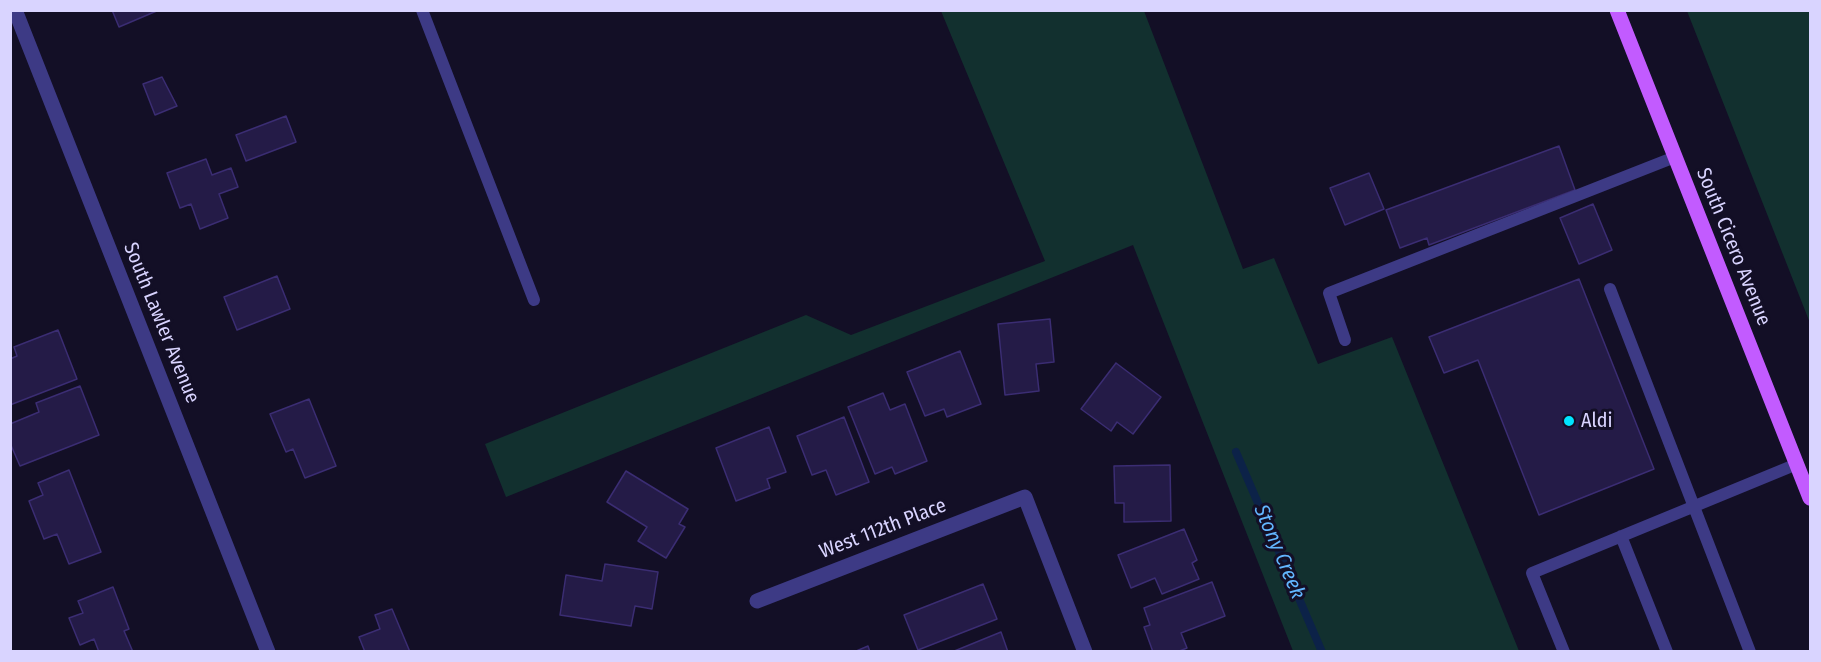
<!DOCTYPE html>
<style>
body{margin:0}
#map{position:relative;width:1821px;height:662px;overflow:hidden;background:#130f26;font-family:"Fira Sans Condensed",sans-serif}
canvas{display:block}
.frame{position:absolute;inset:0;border:12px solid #d9d4ff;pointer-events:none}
</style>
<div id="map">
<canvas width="1821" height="662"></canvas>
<div class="frame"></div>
</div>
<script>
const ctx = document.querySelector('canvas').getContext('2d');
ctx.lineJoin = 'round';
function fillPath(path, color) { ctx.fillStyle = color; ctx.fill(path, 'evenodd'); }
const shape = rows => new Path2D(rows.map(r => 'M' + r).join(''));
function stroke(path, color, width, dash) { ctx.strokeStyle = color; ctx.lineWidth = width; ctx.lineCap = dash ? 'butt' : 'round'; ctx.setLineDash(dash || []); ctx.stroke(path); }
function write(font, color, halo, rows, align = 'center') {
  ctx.font = font + ' "Fira Sans Condensed",sans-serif'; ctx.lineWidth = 6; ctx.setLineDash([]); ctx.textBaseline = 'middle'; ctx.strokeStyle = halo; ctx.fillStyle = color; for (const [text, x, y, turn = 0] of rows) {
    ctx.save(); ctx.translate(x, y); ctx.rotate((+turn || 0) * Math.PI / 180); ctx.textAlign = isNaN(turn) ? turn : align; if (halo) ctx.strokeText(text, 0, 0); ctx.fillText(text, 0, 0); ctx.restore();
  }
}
fillPath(shape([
 [941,11,1144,11,1243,269,1274,258,1318,364,1392,337,1519,651,1293,651,1133,245,506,497,485,444,806,315,851,335,1045,261],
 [1687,11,1810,11,1810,323]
]), '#12302f');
stroke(shape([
 [1236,452,1322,652]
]), '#0c2248', 8);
const building = shape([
 [112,10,159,10,119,27,112,10],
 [162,77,177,106,155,115,143,84,162,77],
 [286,116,296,142,246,161,236,135,286,116],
 [1559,146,1575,190,1429,245,1427,238,1400,248,1386,210,1559,146],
 [206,159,212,175,231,168,238,187,219,194,228,218,200,229,191,204,180,208,167,173,206,159],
 [1369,173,1384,209,1345,225,1330,188,1369,173],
 [1593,204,1612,250,1579,264,1560,218,1593,204],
 [277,276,290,309,237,330,224,297,277,276],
 [1579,279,1654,469,1539,515,1478,360,1444,373,1429,337,1579,279],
 [1050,319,1054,362,1036,364,1039,391,1005,395,998,324,1050,319],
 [58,330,77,379,10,405,10,359,17,356,14,347,58,330],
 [960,351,981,404,947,417,944,409,925,416,907,372,960,351],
 [1116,363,1161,397,1133,434,1117,422,1111,431,1081,409,1116,363],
 [80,386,99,435,20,466,10,443,10,424,39,412,36,403,80,386],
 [883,393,890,410,905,404,927,461,895,474,892,467,875,474,848,407,883,393],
 [309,399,336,466,305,478,293,449,286,452,270,414,309,399],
 [844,417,869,482,836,495,826,470,812,475,797,436,844,417],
 [769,427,786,472,767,479,770,488,736,501,716,448,769,427],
 [1170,465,1171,521,1124,522,1124,503,1115,503,1114,466,1170,465],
 [69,470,101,552,69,564,57,534,44,539,29,501,43,495,38,483,69,470],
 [626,471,688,509,679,524,685,527,666,558,638,541,647,527,607,502,626,471],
 [1184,529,1197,560,1192,563,1199,579,1162,594,1155,578,1131,588,1118,555,1184,529],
 [605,564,658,572,652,609,635,606,631,626,560,615,566,575,602,581,605,564],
 [1212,582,1225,616,1181,633,1187,648,1177,652,1153,652,1144,627,1150,625,1144,608,1212,582],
 [983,584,997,619,918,650,904,615,983,584],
 [113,587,129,629,124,631,133,652,99,652,94,639,80,645,69,618,83,613,78,601,113,587],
 [392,609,410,652,365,652,359,637,380,629,375,615,392,609],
 [1001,632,1008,652,952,652,1001,632],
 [868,646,870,652,854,652,868,646]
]);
fillPath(building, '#241b47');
stroke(building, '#3b2d73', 1.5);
stroke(shape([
 [422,10,534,300],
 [1610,289,1750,652],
 [1345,340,1329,293,1675,157],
 [1621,536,1667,652],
 [1564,652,1532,573,1797,464]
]), '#3d3a85', 12);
stroke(shape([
 [15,10,268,652],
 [757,601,1025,497,1085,652]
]), '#3d3a85', 15);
stroke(shape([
 [1617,10,1810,498]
]), '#c25bff', 15);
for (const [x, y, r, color] of [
 [1569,421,6,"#00e5ff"]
]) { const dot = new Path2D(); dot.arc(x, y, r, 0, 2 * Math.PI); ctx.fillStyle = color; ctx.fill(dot); stroke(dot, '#130f26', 2); }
write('20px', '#d9d4ff', '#130f26', [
 ["South Cicero Avenue",1733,247,68],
 ["South Lawler Avenue",161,323,68],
 ["West 112th Place",883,529,-21]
]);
write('20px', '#d9d4ff', '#130f26', [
 ["Aldi",1581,421]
], 'left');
write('italic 21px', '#62b6ff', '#130f26', [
 ["Stony Creek",1279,552,67]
]);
</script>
